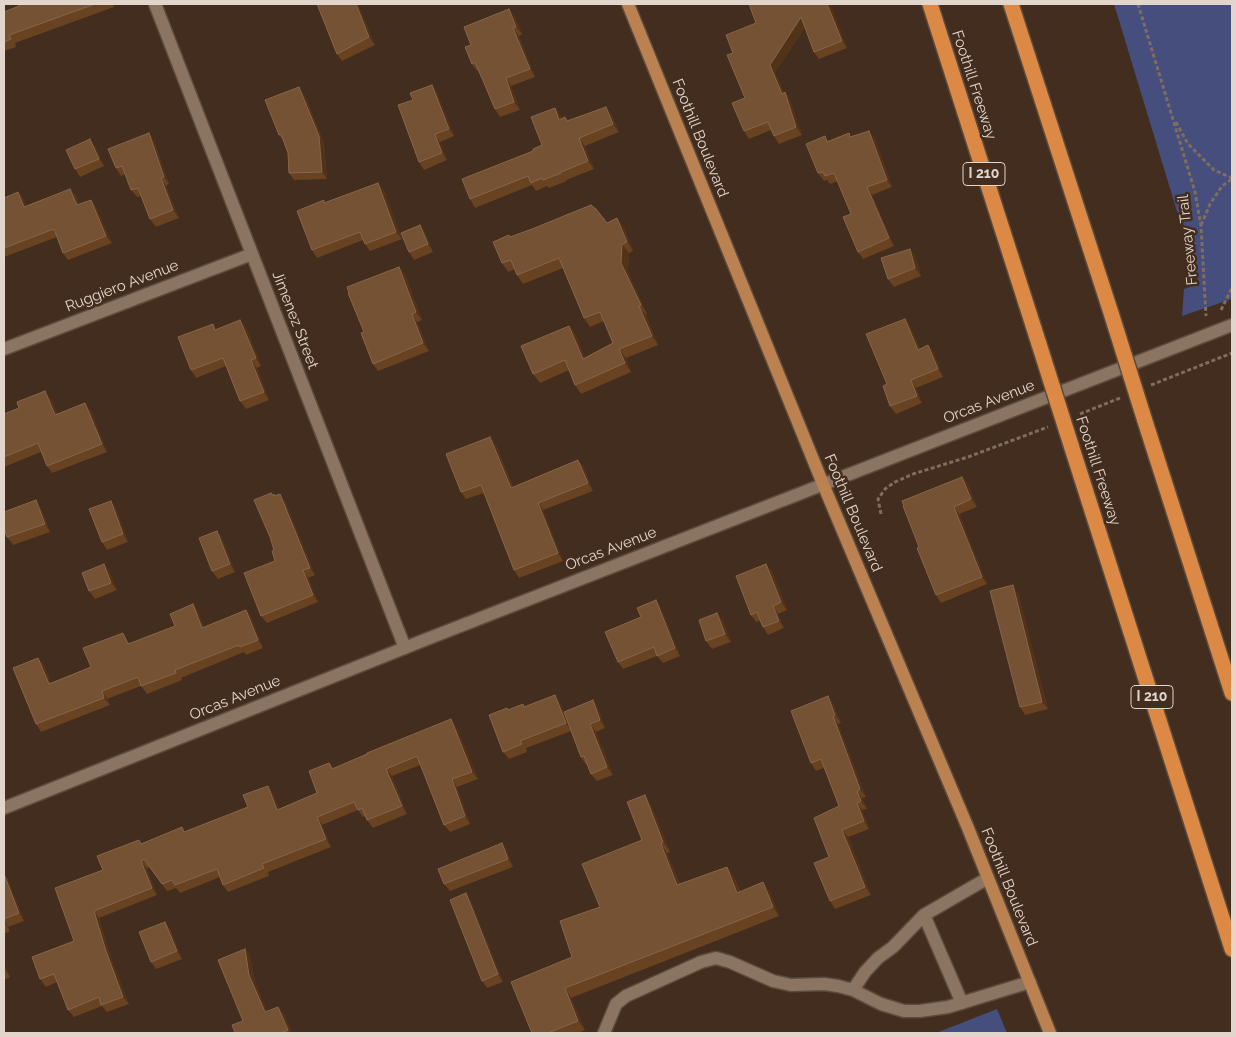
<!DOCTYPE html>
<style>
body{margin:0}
#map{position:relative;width:1236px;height:1037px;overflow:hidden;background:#422d1e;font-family:Raleway,sans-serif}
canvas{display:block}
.frame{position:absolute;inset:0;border:5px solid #e2d5cb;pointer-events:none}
</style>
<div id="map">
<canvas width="1236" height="1037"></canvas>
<div class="frame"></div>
</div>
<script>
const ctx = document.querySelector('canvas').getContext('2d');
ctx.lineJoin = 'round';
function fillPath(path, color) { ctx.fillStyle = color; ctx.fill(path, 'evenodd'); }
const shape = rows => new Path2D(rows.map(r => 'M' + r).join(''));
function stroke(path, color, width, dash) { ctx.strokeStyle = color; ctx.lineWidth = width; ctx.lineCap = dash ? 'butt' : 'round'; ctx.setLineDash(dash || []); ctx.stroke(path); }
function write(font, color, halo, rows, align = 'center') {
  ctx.font = font + ' Raleway,sans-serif'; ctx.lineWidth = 5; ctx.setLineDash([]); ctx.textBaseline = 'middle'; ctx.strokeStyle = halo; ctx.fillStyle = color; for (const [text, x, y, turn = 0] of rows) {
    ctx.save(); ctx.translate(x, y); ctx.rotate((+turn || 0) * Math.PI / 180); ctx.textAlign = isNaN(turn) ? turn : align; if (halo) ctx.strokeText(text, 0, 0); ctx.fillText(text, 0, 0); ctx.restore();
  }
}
fillPath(shape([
 [1114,4,1232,4,1232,299,1182,316,1184,289,1199,284],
 [997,1009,1007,1033,936,1033]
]), '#464e7d');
const minor = shape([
 [155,4,405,648],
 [4,349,252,254],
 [4,808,427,639,1232,325],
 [924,915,962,1003],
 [853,990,865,972,878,958,893,947,924,915,988,878],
 [604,1033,616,1004,626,996,701,962,716,958,730,962,773,981,791,985,824,984,838,986,853,990,881,1004,904,1011,920,1011,948,1007,1030,982]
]);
const major = shape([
 [628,4,823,484,968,828,1050,1033]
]);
const highway = shape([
 [930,4,1039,344],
 [1011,4,1112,316],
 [1144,418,1232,693],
 [1071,445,1232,949]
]);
stroke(minor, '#5c4b3d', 15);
stroke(major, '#5c4b3d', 15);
stroke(highway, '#5c4b3d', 18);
stroke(shape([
 [1138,4,1195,192,1201,226,1206,316],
 [1176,122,1188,144,1214,170,1232,178],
 [1201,225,1210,204,1222,186,1232,179],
 [1221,310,1232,288],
 [1151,385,1232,353],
 [1080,414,1120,398],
 [881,514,878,499,885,489,895,482,913,474,968,457,1048,427]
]), '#7f6d60', 3, [4, 2.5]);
stroke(minor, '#8c7462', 12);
stroke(major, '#bb8151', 12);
stroke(highway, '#db8945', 15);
const highwayBridge = shape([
 [1112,316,1144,418],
 [1039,344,1071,445]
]);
stroke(highwayBridge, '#5c4b3d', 18, []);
stroke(highwayBridge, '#db8945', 15);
fillPath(shape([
 [18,4,113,4,114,7,15,43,16,47,4,51,4,12,19,6],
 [317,4,358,4,375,45,342,61,337,54],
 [749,4,830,4,847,48,819,59,814,52,805,27,775,72,784,93,785,92,790,100,802,135,779,144,774,136,771,130,749,139,744,131,745,98,733,53,756,23],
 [509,9,515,17,522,34,519,36,535,77,511,86,520,110,500,117,495,109,479,70,477,71,472,64],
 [432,85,437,93,454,136,440,142,447,160,424,170,419,162,413,100],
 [304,94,324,143,327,179,294,180,289,173,288,153,284,142,279,135],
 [606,107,612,115,619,132,585,146,594,169,566,180,567,181,549,188,547,186,536,191,532,185,475,208,470,199,533,151,542,145,555,108,562,119,565,117,568,121],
 [149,133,154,141,169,184,166,186,179,218,156,227,150,219,141,196,137,197,131,190,125,174,121,176,116,168],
 [849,133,851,137,875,139,892,187,872,195,894,246,863,259,858,252,851,214,838,181,830,184,827,180,824,181,818,173,825,136,828,141],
 [95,146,104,166,80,177,75,169],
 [378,183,384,190,402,239,370,251,365,244,363,240,317,258,312,250,326,203],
 [70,189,76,196,79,204,91,200,96,207,112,243,68,260,63,253,57,237,4,257,4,198,18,192,24,199,26,206],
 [607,223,624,227,633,251,629,253,628,272,647,314,646,315,658,345,626,358,631,372,581,394,575,385,569,370,540,383,533,374,569,326,576,335,585,358,613,343,604,321,590,327,584,318,563,268,523,284,517,275,515,269,508,272,502,263,510,237],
 [420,225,425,233,433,252,414,260,409,252],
 [915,256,921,276,894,287,888,279],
 [399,267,405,274,422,320,417,322,429,351,378,371,373,364,364,332],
 [905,319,910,326,920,349,928,345,934,353,943,377,916,388,922,403,896,414,890,406,887,384],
 [246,327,261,366,257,368,269,400,246,409,240,401,226,366,196,378,191,370,217,329],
 [51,399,57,414,91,411,107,452,52,473,47,466,41,452,4,467,4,414],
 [496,445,513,487,578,460,584,468,593,491,543,510,563,561,519,578,514,570,484,493,466,499,461,492],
 [962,477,968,484,977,507,959,514,987,584,941,603,936,595,919,547],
 [271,493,272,495,285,501,315,575,308,578,318,602,267,623,261,616,275,561],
 [111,501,116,509,128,542,107,550,102,542],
 [41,508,50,532,13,545,7,537],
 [217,531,222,538,235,572,218,579,212,571],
 [109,571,117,590,95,599,89,591],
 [772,571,787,610,778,614,784,628,768,635,763,627,760,621,756,622,751,615],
 [1018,593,1048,709,1025,715,1020,707],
 [656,600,661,608,680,656,663,663,657,656,623,669,618,662,641,617],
 [193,604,198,612,204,627,246,610,251,617,263,648,246,655,244,652,181,678,182,680,147,694,141,686,107,699,110,705,41,732,36,724,38,658,44,665,51,683,91,667,128,641,130,644,175,626],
 [717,613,723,621,731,642,712,649,706,641],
 [593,700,598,708,605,728,596,732,613,775,597,781,591,774,587,764,586,765,581,757,571,731,526,748,527,752,509,759,503,752,507,708,509,710,525,707,560,702,568,723],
 [833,703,841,723,838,724,866,797,862,798,867,809,862,810,869,829,848,837,871,895,835,909,830,901,829,857,839,806,824,768,816,771,811,763],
 [456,726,478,779,457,787,470,824,450,832,444,825,420,765,392,776,407,814,373,828,367,820,366,816,363,817,358,810,322,825,331,847,268,872,269,876,228,892,223,885,220,877,180,893,176,888,167,891,149,867,147,869,157,895,99,918,111,958,129,1004,107,1012,102,1006,74,1017,68,1010,57,982,46,987,40,979,74,941,103,870,142,843,185,832,248,807,273,793,279,809,317,793,329,763,333,768],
 [645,795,651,805,670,852,667,853,680,884,727,867,734,877,740,891,770,892,779,916,571,998,585,1030,578,1033,532,1033,600,907,642,840],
 [502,843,507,851,513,867,450,891,444,884],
 [4,872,7,878,24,921,8,927,10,931,4,934],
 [471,901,503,982,487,988,482,981],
 [165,922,170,929,182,959,156,969,151,962],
 [245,949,250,956,255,982,267,1011,278,1007,284,1014,292,1033,235,1033,243,1021],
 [4,963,10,977,4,980]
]), '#684221');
fillPath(shape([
 [356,4,358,4,375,45,369,37],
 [827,4,830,4,847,48,842,41],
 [509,9,515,17,522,34,516,27],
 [801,17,806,25,775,72,787,101,782,94,770,65],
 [513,28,519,36,535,77,530,69],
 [506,78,511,86,520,110,514,102],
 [432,85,437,93,454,136,449,129],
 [299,87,304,94,324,143,327,179,322,172],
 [785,92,790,100,802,135,796,127],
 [606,107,612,115,619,132,613,124],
 [555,108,561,116,565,128,559,120],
 [869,131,875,139,892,187,887,180],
 [149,133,154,141,169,184,164,177],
 [435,134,440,142,447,160,442,153],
 [579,138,585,146,594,169,588,161],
 [90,139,95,146,104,166,99,159],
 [161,178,166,186,179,218,173,210],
 [378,183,384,190,402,239,396,232],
 [867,187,872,195,894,246,889,238],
 [70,189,76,196,82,213,77,205],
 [18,192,24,199,30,214,24,207],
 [91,200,96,207,112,243,106,236],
 [617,218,624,227,633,251,627,242],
 [420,225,425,233,433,252,428,244],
 [622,244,629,253,628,272,647,314,641,305,621,263],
 [910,249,915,256,921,276,915,268],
 [399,267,405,274,422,320,416,312],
 [639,306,646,315,658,345,652,336],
 [412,314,417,322,429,351,423,343],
 [905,319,910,326,923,357,918,350],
 [240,320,246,327,261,366,256,358],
 [569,326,576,335,589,368,583,359],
 [928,345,934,353,943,377,938,369],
 [619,349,626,358,631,372,625,363],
 [251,360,257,368,269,400,264,392],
 [911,380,916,388,922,403,917,396],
 [45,391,51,399,60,423,55,415],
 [85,403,91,411,107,452,102,444],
 [490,437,496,445,516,496,511,488],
 [578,460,584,468,593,491,588,483],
 [962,477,968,484,977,507,971,499],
 [280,494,285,501,315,575,310,568],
 [36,500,41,508,50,532,45,524],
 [111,501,116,509,128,542,123,534],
 [538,503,543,510,563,561,558,553],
 [954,507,959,514,987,584,982,577],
 [217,531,222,538,235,572,230,564],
 [104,564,109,571,117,590,111,583],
 [766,564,772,571,787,610,781,602],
 [303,570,308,578,318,602,313,595],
 [1013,585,1018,593,1048,709,1042,702],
 [656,600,661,608,680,656,675,648],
 [193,604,198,612,208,635,202,628],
 [773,606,778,614,784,628,779,621],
 [246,610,251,617,263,648,258,640],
 [717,613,723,621,731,642,725,634],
 [123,633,128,641,133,652,128,644],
 [38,658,44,665,54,692,49,684],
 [102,691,107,699,110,705,104,698],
 [555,695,560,702,571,731,566,723],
 [828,696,833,703,841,723,835,715],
 [593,700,598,708,605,728,600,720],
 [833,716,838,724,866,797,860,789],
 [451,719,456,726,478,779,472,772],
 [590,724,596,732,613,775,607,767],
 [386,769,392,776,407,814,402,806],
 [452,779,457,787,470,824,465,816],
 [268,786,273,793,282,817,277,810],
 [857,791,862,798,867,809,861,801],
 [645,795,651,805,670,852,663,842],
 [857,803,862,810,869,829,864,821],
 [317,817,322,825,331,847,326,839],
 [842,830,848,837,871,895,865,887],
 [502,843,507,851,513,867,508,859],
 [661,844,667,853,684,895,677,885],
 [141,861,147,869,157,895,152,888],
 [727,867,734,877,743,902,737,893],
 [4,872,7,878,24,921,19,913,4,874],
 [763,882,770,892,779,916,773,907],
 [466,893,471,901,503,982,498,974],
 [94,911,99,918,111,958,129,1004,123,997,106,951],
 [4,920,8,927,10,931,5,923],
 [165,922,170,929,182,959,177,951],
 [245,949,250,956,255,982,271,1019,265,1012,249,975],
 [4,963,10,977,4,968],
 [565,988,571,998,585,1030,578,1021],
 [278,1007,284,1014,292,1033,290,1033,288,1030]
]), '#533318');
const building = shape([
 [18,4,95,4,9,35,11,39,4,42,4,12,19,6,18,4],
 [317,4,356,4,369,37,337,54,317,4],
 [749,4,827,4,842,41,814,52,801,17,770,65,782,94,785,92,796,127,774,136,768,122,744,131,732,103,745,98,727,55,733,53,726,35,756,23,749,4],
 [509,9,516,27,513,28,530,69,506,78,514,102,495,109,475,62,472,64,465,47,471,45,464,27,509,9],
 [432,85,449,129,435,134,442,153,419,162,398,105,413,100,410,93,432,85],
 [299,87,319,136,322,172,289,173,288,153,281,134,279,135,265,100,299,87],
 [606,107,613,124,579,138,588,161,561,172,561,173,543,180,542,178,531,183,528,176,470,199,462,179,533,151,533,149,542,145,531,117,555,108,559,120,565,117,567,121,606,107],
 [869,131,887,180,867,187,889,238,858,252,843,217,851,214,834,173,825,176,823,172,818,173,806,144,825,136,827,142,849,133,850,137,869,131],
 [149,133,164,177,161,178,173,210,150,219,138,188,131,190,122,166,116,168,108,149,149,133],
 [90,139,99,159,75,169,66,150,90,139],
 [378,183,396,232,365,244,360,232,312,250,297,211,324,200,324,203,378,183],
 [70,189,77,205,91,200,106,236,63,253,54,229,4,248,4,198,18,192,24,207,70,189],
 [591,205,596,209,607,223,617,218,627,242,622,244,621,263,641,305,639,306,652,336,619,349,625,363,575,385,565,360,533,374,521,346,569,326,583,359,613,343,600,312,584,318,559,258,517,275,511,260,502,263,493,242,509,235,510,237,532,229,591,205],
 [420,225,428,244,409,252,401,233,420,225],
 [910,249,915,268,888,279,881,258,910,249],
 [399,267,416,312,412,314,423,343,373,364,361,333,364,332,348,293,349,293,347,287,399,267],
 [905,319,918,350,928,345,938,369,911,380,917,396,890,406,883,386,887,384,866,334,905,319],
 [240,320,256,358,251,360,264,392,240,401,223,358,191,370,178,337,213,324,215,330,240,320],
 [45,391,55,415,85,403,102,444,47,466,38,443,4,457,4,414,19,408,17,402,45,391],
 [490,437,511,488,578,460,588,483,538,503,558,553,514,570,481,485,461,492,446,454,490,437],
 [962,477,971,499,954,507,982,577,936,595,917,548,919,547,903,506,904,506,902,501,962,477],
 [271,493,272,495,274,494,274,496,280,494,310,568,303,570,313,595,261,616,244,573,275,561,272,551,274,550,270,537,254,500,271,493],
 [36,500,45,524,7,537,4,528,4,512,36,500],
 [111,501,123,534,102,542,89,509,111,501],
 [217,531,230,564,212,571,199,538,217,531],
 [104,564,111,583,89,591,82,573,104,564],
 [766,564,781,602,773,606,779,621,763,627,757,612,751,615,736,576,766,564],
 [1013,585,1042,702,1020,707,990,591,1013,585],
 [656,600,675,648,657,656,654,647,618,662,605,632,641,617,637,608,656,600],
 [193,604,202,628,246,610,258,640,240,647,239,645,175,670,176,673,141,686,138,677,102,691,104,698,36,724,13,668,38,658,49,684,91,667,83,648,123,633,128,644,175,626,170,614,193,604],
 [717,613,725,634,706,641,699,620,717,613],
 [555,695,566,723,520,741,522,744,503,752,489,715,507,708,508,710,523,704,524,707,555,695],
 [828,696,835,715,833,716,860,789,857,791,861,801,857,803,864,821,842,830,865,887,830,901,814,863,829,857,814,818,839,806,821,759,811,763,791,711,828,696],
 [593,700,600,720,590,724,607,767,591,774,584,756,581,757,564,712,593,700],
 [451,719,472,772,452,779,465,816,444,825,417,756,386,769,402,806,367,820,362,808,358,810,354,802,317,817,326,839,262,864,264,868,223,885,217,869,175,885,172,880,162,884,144,859,141,861,152,888,94,911,106,951,123,997,101,1005,99,997,68,1010,54,974,40,979,32,957,74,941,55,888,103,870,97,856,139,840,141,844,182,827,184,832,248,807,243,795,268,786,277,810,317,793,309,771,329,763,332,769,367,754,367,753,451,719],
 [645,795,663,842,661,844,677,885,727,867,737,893,763,882,773,907,565,988,578,1021,548,1033,532,1033,511,982,572,957,560,921,600,907,582,864,642,840,627,802,645,795],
 [502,843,508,859,444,884,438,869,502,843],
 [4,874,19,913,4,919,4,874],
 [466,893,498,974,482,981,450,900,466,893],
 [165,922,177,951,151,962,139,932,165,922],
 [245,949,249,975,265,1012,278,1007,288,1030,280,1033,235,1033,232,1025,243,1021,218,960,245,949]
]);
fillPath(building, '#755233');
stroke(building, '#86664b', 1);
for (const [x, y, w] of [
 [984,174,42],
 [1152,697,42]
]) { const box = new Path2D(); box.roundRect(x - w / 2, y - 11.5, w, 23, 4); ctx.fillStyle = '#422d1e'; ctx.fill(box); stroke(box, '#e2d5cb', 1); }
write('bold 14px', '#e2d5cb', null, [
 ["I 210",984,174],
 ["I 210",1152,697]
]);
write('15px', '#e2d5cb', '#422d1e', [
 ["Foothill Freeway",974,85,72],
 ["Foothill Boulevard",700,138,68],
 ["Freeway Trail",1188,240,-96],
 ["Ruggiero Avenue",122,286,-21],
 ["Jimenez Street",295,320,69],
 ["Orcas Avenue",989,402,-21],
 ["Foothill Freeway",1098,471,72],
 ["Foothill Boulevard",853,513,67],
 ["Orcas Avenue",611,549,-21],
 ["Orcas Avenue",235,698,-22],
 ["Foothill Boulevard",1009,887,68]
]);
</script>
